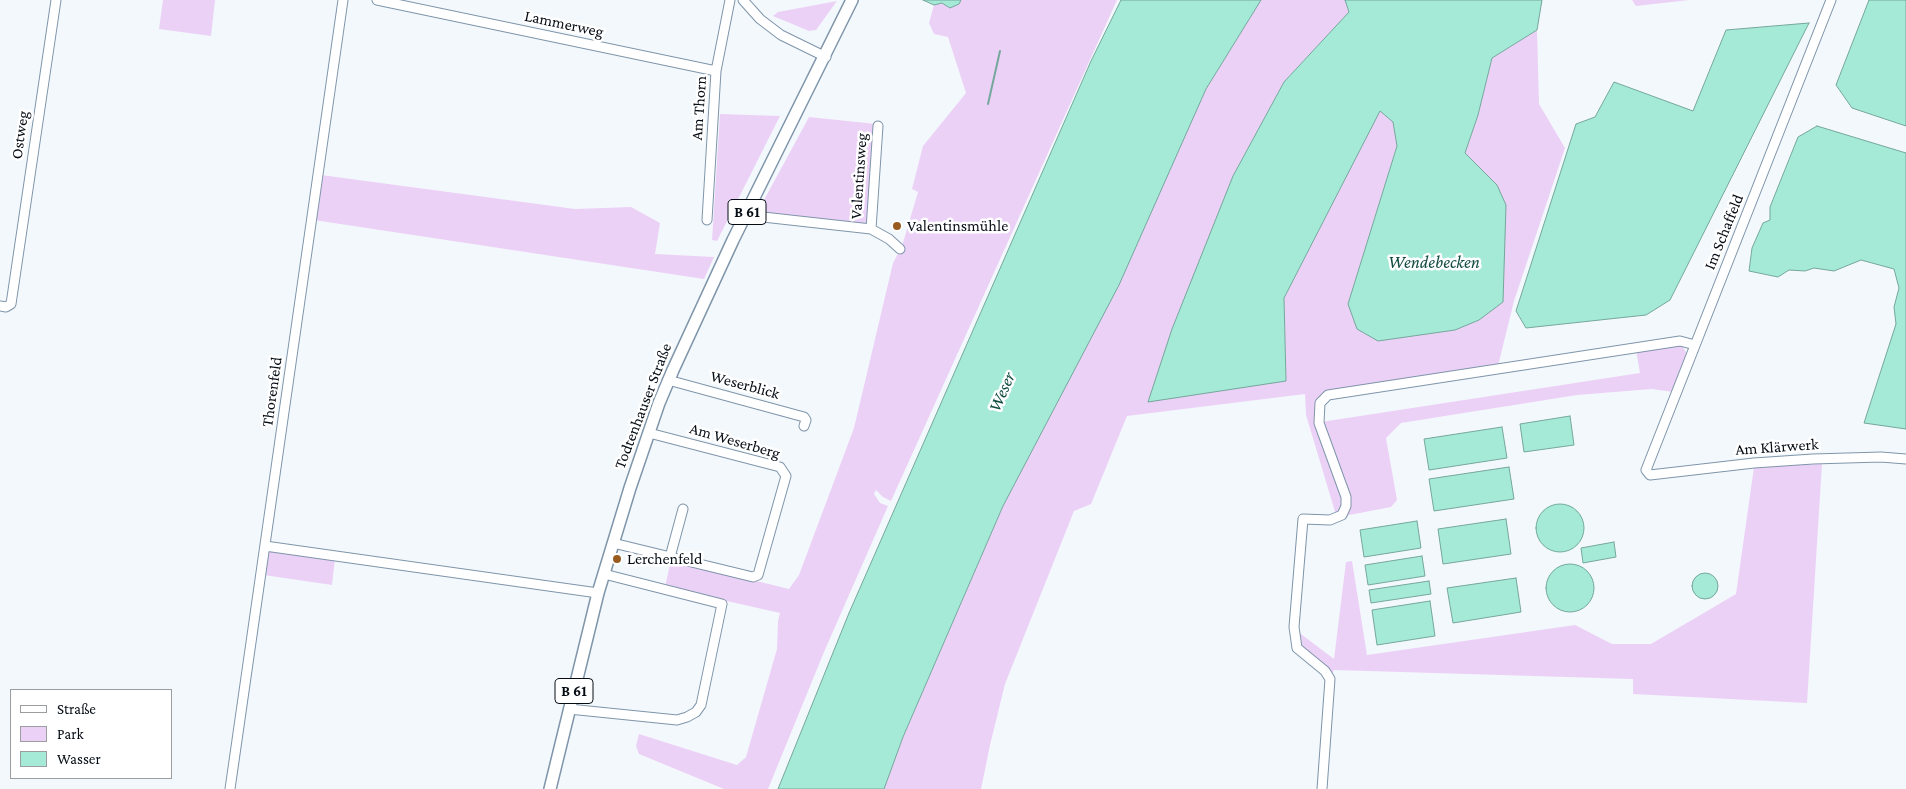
<!DOCTYPE html>
<meta charset="utf-8">
<style>
body{margin:0}
#map{position:relative;width:1906px;height:789px;overflow:hidden;background:#f3f8fc;font-family:"Crimson Pro",serif}
canvas{display:block}
.legend{position:absolute;left:10px;top:689px;width:162px;height:90px;box-sizing:border-box;background:#fff;border:1px solid #9b9ea1;margin:0;padding:6px 9px;list-style:none;font-size:15px;color:#050c14}
.legend li{display:flex;align-items:center;gap:10px;height:25px}
.legend b{width:25px;border:1px solid #9b9ea1}
</style>
<div id="map">
<canvas width="1906" height="789"></canvas>
<ul class="legend">
<li><b style="height:6px;background:#fff"></b>Straße</li>
<li><b style="height:14px;background:#ecd1f7"></b>Park</li>
<li><b style="height:14px;background:#a5e9d7"></b>Wasser</li>
</ul>
</div>
<script>
const ctx = document.querySelector('canvas').getContext('2d');
ctx.lineJoin = 'round';
function fillPath(path, color) { ctx.fillStyle = color; ctx.fill(path, 'evenodd'); }
const shape = rows => new Path2D(rows.map(r => 'M' + r).join(''));
function stroke(path, color, width, dash) { ctx.strokeStyle = color; ctx.lineWidth = width; ctx.lineCap = dash ? 'butt' : 'round'; ctx.setLineDash(dash || []); ctx.stroke(path); }
function write(font, color, halo, rows, align = 'center') {
  ctx.font = font + ' "Crimson Pro",serif'; ctx.lineWidth = 5; ctx.setLineDash([]); ctx.textBaseline = 'middle'; ctx.strokeStyle = halo; ctx.fillStyle = color; for (const [text, x, y, turn = 0] of rows) {
    ctx.save(); ctx.translate(x, y); ctx.rotate((+turn || 0) * Math.PI / 180); ctx.textAlign = isNaN(turn) ? turn : align; if (halo) ctx.strokeText(text, 0, 0); ctx.fillText(text, 0, 0); ctx.restore();
  }
}
fillPath(shape([
 [163,0,215,0,211,36,159,29],
 [961,0,1117,0,891,501,883,497,876,490,874,494,880,503,888,506,824,652,768,789,724,789,639,754,636,746,639,734,737,765,746,757,777,649,778,621,780,613,665,587,671,560,789,589,799,575,854,428,893,263,902,246,918,192,912,189,923,146,966,93,948,37,934,34,929,23,934,5,942,3,959,4],
 [1261,0,1345,0,1349,12,1284,82,1233,176,1286,381,1284,298,1380,110,1393,122,1397,145,1348,304,1378,341,1454,330,1479,320,1497,185,1465,153,1478,115,1492,58,1537,30,1539,104,1565,148,1514,301,1498,366,1326,392,1317,403,1315,413,1316,423,1344,506,1336,515,1306,415,1305,394,1127,416,1091,504,1074,511,1005,684,990,745,981,789,884,789,903,737,1003,506,1206,89],
 [1632,0,1689,0,1636,6],
 [837,1,816,30,809,31,773,16,778,12],
 [720,114,780,116,717,241,712,240],
 [809,117,876,124,869,220,863,225,757,213],
 [321,175,575,209,631,207,660,223,655,254,714,257,704,279,314,220],
 [1680,343,1688,355,1673,392,1652,389,1577,395,1401,423,1386,438,1397,500,1391,507,1344,516,1348,507,1321,422,1640,373,1636,350],
 [1822,464,1807,703,1633,694,1633,679,1334,670,1332,674,1298,647,1297,631,1334,659,1346,562,1352,561,1367,655,1575,625,1612,644,1651,644,1736,594,1754,467],
 [267,548,335,558,332,585,264,575]
]), '#ecd1f7');
const water = shape([
 [923,0,961,0,959,4,950,8,942,3,934,5,923,0],
 [1121,0,1261,0,1206,89,1119,285,1003,506,903,737,884,789,778,789,849,613,1091,61,1121,0],
 [1345,0,1542,0,1537,30,1492,58,1478,115,1465,153,1497,185,1506,205,1503,302,1479,320,1455,330,1378,341,1357,329,1348,304,1397,146,1393,122,1380,111,1284,298,1286,381,1148,402,1172,329,1233,176,1284,82,1349,12,1345,0],
 [1869,0,1906,0,1906,126,1852,108,1836,85,1869,0],
 [1809,23,1670,300,1646,315,1526,328,1516,311,1576,124,1595,117,1614,82,1693,111,1726,30,1809,23],
 [1817,126,1906,153,1906,429,1864,423,1896,324,1894,307,1899,288,1894,269,1861,260,1834,271,1814,268,1805,271,1789,270,1778,277,1749,271,1752,248,1763,223,1770,220,1770,207,1798,137,1817,126],
 [1570,416,1574,445,1524,452,1520,424,1570,416],
 [1502,427,1507,458,1429,470,1424,439,1502,427],
 [1509,467,1514,499,1434,511,1429,479,1509,467],
 '1536 528a24 24 0 1 1 48 0a24 24 0 1 1-48 0Z',
 [1506,519,1511,554,1443,564,1438,529,1506,519],
 [1417,521,1421,548,1364,557,1360,530,1417,521],
 [1614,542,1616,557,1583,563,1581,548,1614,542],
 [1422,556,1425,576,1368,585,1365,565,1422,556],
 '1546 588a24 24 0 1 1 48 0a24 24 0 1 1-48 0Z',
 '1692 586a13 13 0 1 1 26 0a13 13 0 1 1-26 0Z',
 [1516,578,1521,612,1453,623,1447,588,1516,578],
 [1429,581,1431,594,1371,603,1369,590,1429,581],
 [1430,601,1435,636,1377,645,1372,610,1430,601]
]);
fillPath(water, '#a5e9d7');
stroke(water, '#75a79c', 1);
stroke(shape([
 [988,104,1000,51]
]), '#75a79c', 2);
const minor = shape([
 [377,0,716,71],
 [743,0,760,19,781,35,826,57],
 [1831,0,1646,470,1650,475,1754,463,1813,459,1881,457,1906,459],
 [745,215,871,229,889,239,900,249],
 [707,220,716,71,730,0],
 [871,229,878,126],
 [0,306,6,307,11,304,56,0],
 [668,380,804,417,806,420,804,426],
 [613,543,753,577,758,575,786,476,780,467,649,433],
 [265,546,598,593],
 [670,557,683,509],
 [569,709,677,720,687,717,696,712,701,705,722,604,604,574],
 [230,789,343,0],
 [1322,789,1330,679,1325,671,1297,648,1294,627,1303,519,1330,520,1342,515,1346,506,1346,497,1319,423,1320,403,1328,395,1680,341,1695,345]
]);
const major = shape([
 [550,789,598,593,630,488,659,403,673,370,733,240,852,0]
]);
stroke(minor, '#7f95aa', 11);
stroke(major, '#7f95aa', 14);
stroke(minor, '#fff', 9);
stroke(major, '#fff', 11);
for (const [x, y, r, color] of [
 [897,226,5,"#995c20"],
 [617,559,5,"#995c20"]
]) { const dot = new Path2D(); dot.arc(x, y, r, 0, 2 * Math.PI); ctx.fillStyle = color; ctx.fill(dot); stroke(dot, '#fff', 2); }
for (const [x, y, w] of [
 [747,212,38],
 [574,691,38]
]) { const box = new Path2D(); box.roundRect(x - w / 2, y - 12.5, w, 25, 4); ctx.fillStyle = '#fff'; ctx.fill(box); stroke(box, '#050c14', 1); }
write('bold 15px', '#050c14', null, [
 ["B 61",747,212],
 ["B 61",574,691]
]);
write('16px', '#050c14', '#fff', [
 ["Lammerweg",564,24,12],
 ["Am Thorn",699,108,-86],
 ["Ostweg",20,135,-82],
 ["Valentinsweg",859,176,-86],
 ["Im Schaffeld",1724,232,-68],
 ["Weserblick",745,385,15],
 ["Thorenfeld",272,392,-82],
 ["Todtenhauser Straße",643,406,-69],
 ["Am Weserberg",735,441,16],
 ["Am Klärwerk",1777,447,-4]
]);
write('16px', '#050c14', '#fff', [
 ["Valentinsmühle",907,226],
 ["Lerchenfeld",627,559]
], 'left');
write('italic 18px', '#124c40', '#fff', [
 ["Wendebecken",1434,262],
 ["Weser",1002,392,-66]
]);
</script>
